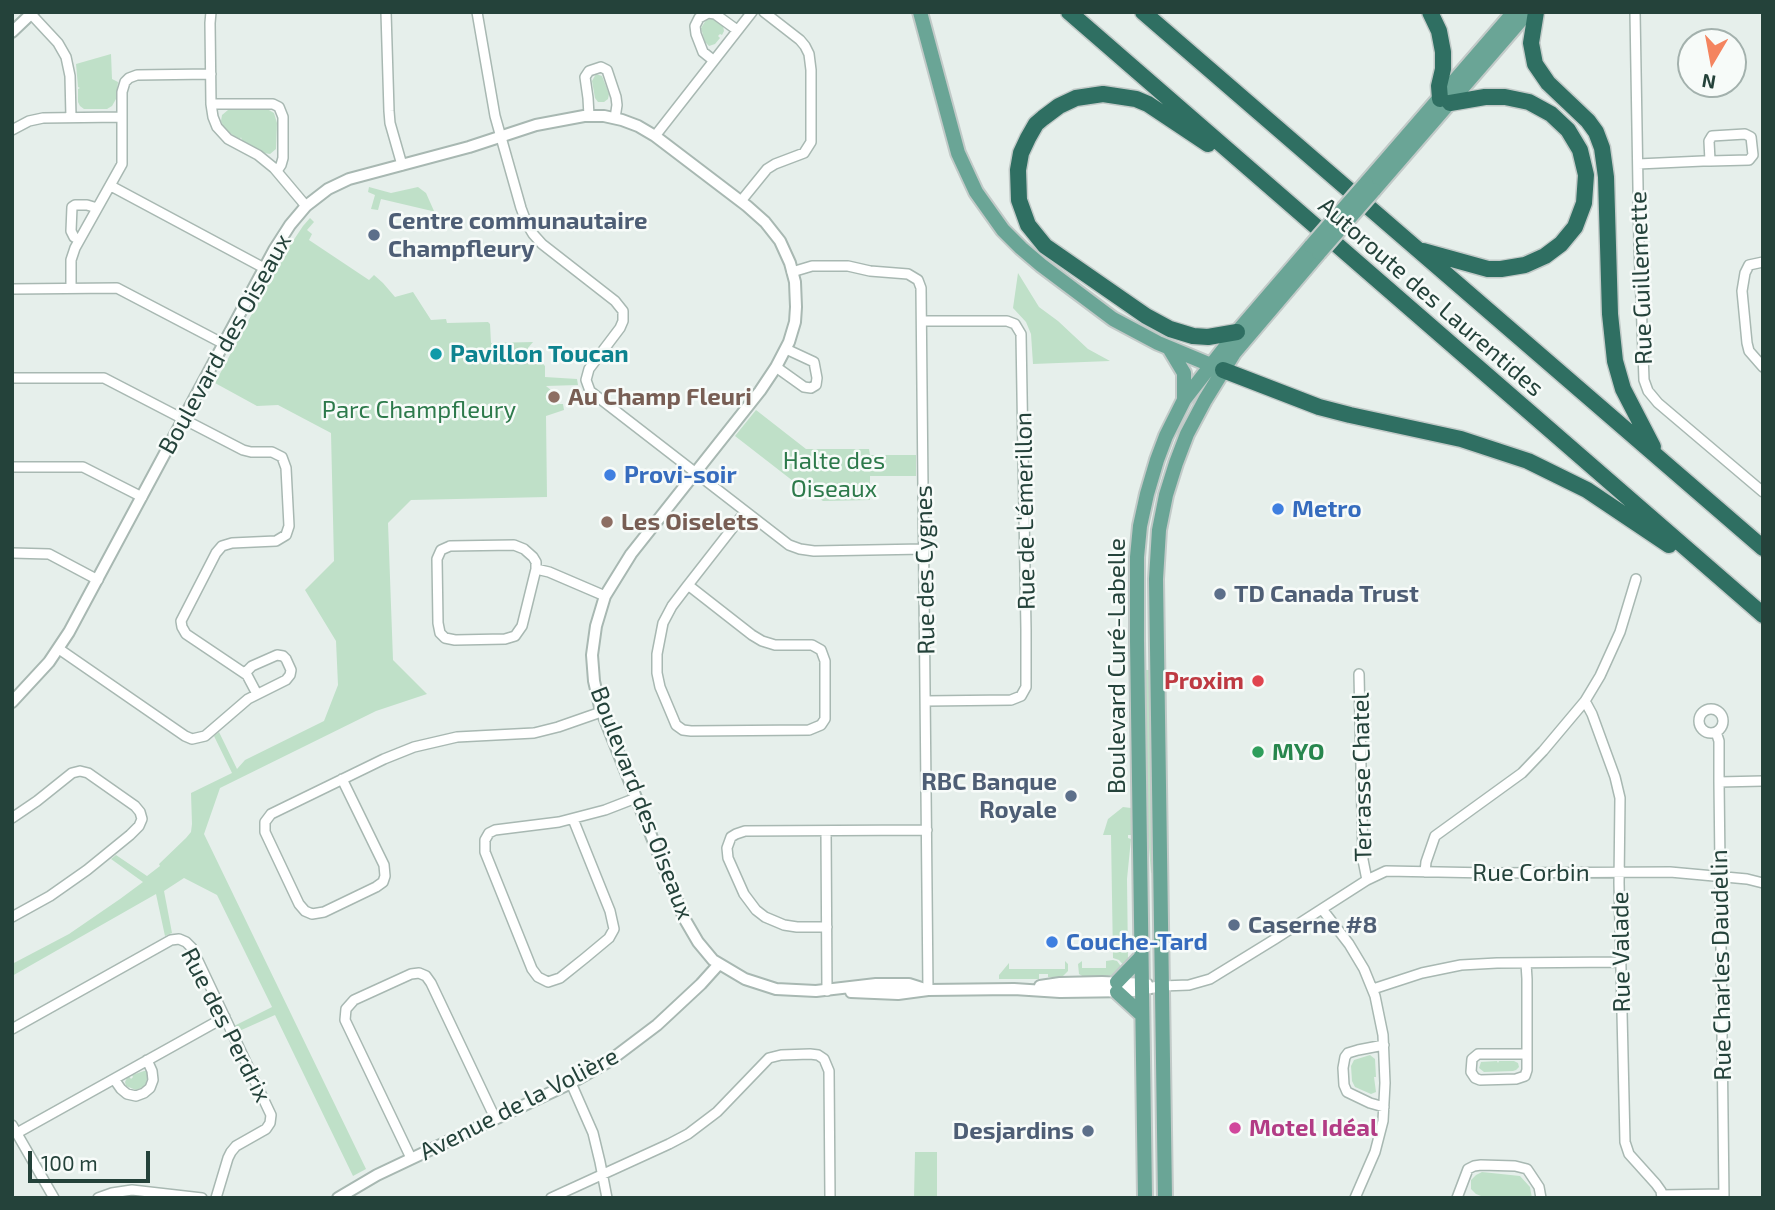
<!DOCTYPE html>
<meta charset="utf-8">
<style>
body{margin:0}
#map{position:relative;width:1775px;height:1210px;overflow:hidden;background:#e6efeb;font-family:"Exo 2",sans-serif}
canvas{display:block}
.frame{position:absolute;inset:0;border:14px solid #24423a;pointer-events:none}
.north{position:absolute;left:1677px;top:28px;width:70px;height:70px;box-sizing:border-box;background:#f7fbf9;border:2px solid #a3b1ad;border-radius:50%;rotate:190deg;font-size:19px;font-weight:700;line-height:28px;text-align:center;color:#24423a}
.north::after{content:'';display:block;margin:auto;width:24px;height:32px;background:#f4845f;clip-path:polygon(50% 0,100% 100%,50% 72%,0 100%)}
.scale{position:absolute;left:28px;top:1151px;width:122px;height:32px;box-sizing:border-box;border:4px solid #24423a;border-top:0;padding-left:9px;font-size:21px;line-height:24px;white-space:nowrap;color:#24423a;-webkit-text-stroke:5px #f7fbf9;paint-order:stroke}
</style>
<div id="map">
<canvas width="1775" height="1210"></canvas>
<div class="frame"></div>
<div class="north">N</div>
<div class="scale">100 m</div>
</div>
<script>
const ctx = document.querySelector('canvas').getContext('2d');
ctx.lineJoin = 'round';
function fillPath(path, color) { ctx.fillStyle = color; ctx.fill(path, 'evenodd'); }
const shape = rows => new Path2D(rows.map(r => 'M' + r).join(''));
function stroke(path, color, width, dash) { ctx.strokeStyle = color; ctx.lineWidth = width; ctx.lineCap = dash ? 'butt' : 'round'; ctx.setLineDash(dash || []); ctx.stroke(path); }
function write(font, color, halo, rows, align = 'center') {
  ctx.font = font + ' "Exo 2",sans-serif'; ctx.lineWidth = 5; ctx.setLineDash([]); ctx.textBaseline = 'middle'; ctx.strokeStyle = halo; ctx.fillStyle = color; for (const [text, x, y, turn = 0] of rows) {
    ctx.save(); ctx.translate(x, y); ctx.rotate((+turn || 0) * Math.PI / 180); ctx.textAlign = isNaN(turn) ? turn : align; if (halo) ctx.strokeText(text, 0, 0); ctx.fillText(text, 0, 0); ctx.restore();
  }
}
fillPath(shape([
 [713,19,723,26,724,31,722,35,720,34,718,36,720,38,715,44,709,46,705,42,701,28,706,20],
 [111,54,112,79,118,82,116,99,112,106,107,109,84,109,80,106,78,102,78,89,80,88,78,87,76,64],
 [596,74,602,76,609,94,608,99,604,102,598,102,595,98,592,81],
 [267,109,274,113,277,123,276,149,270,154,264,153,242,141,241,137,240,140,234,136,224,128,221,121,222,115,228,110],
 [369,187,391,193,418,187,426,193,434,211,432,211,381,199,378,210,371,209,375,195,368,192],
 [310,218,314,222,307,230,312,234,309,240,369,280,374,275,383,283,395,297,413,292,431,320,446,319,447,323,488,322,490,324,491,343,533,342,528,348,545,366,545,377,577,379,578,385,546,386,551,390,551,404,563,404,564,410,546,416,547,497,411,500,388,523,393,660,427,694,376,711,220,788,204,834,366,1169,353,1176,275,1015,237,1032,234,1026,272,1007,217,895,184,878,164,891,172,933,165,936,156,894,12,976,12,964,69,934,120,899,143,882,111,859,116,855,147,876,160,866,159,864,186,838,191,832,192,824,191,793,232,773,214,736,219,732,237,769,245,760,324,721,338,685,336,641,305,590,334,561,331,433,278,405,257,406,215,383,283,256,303,226],
 [1018,273,1039,307,1058,321,1088,349,1110,361,1033,364,1031,334,1026,322,1013,308],
 [756,410,806,449,869,449,870,455,916,455,916,476,870,476,870,500,823,501,793,481,735,436],
 [1145,670,1150,670,1153,872,1151,873,1146,810],
 [1123,807,1131,808,1131,835,1128,835,1128,838,1131,839,1127,879,1128,959,1125,967,1119,960,1113,958,1111,835,1103,835,1108,819],
 [1113,960,1117,961,1123,969,1114,975,1084,977,1079,974,1078,964,1082,961,1082,968,1106,968,1106,961],
 [1065,961,1068,964,1068,971,1062,977,1048,977,1048,974,1039,974,1039,979,999,979,999,975,1009,963,1009,969,1065,969],
 [1370,1055,1375,1059,1376,1077,1374,1077,1376,1092,1371,1094,1355,1087,1352,1081,1351,1066,1354,1060],
 [1497,1061,1498,1063,1499,1061,1514,1061,1518,1063,1519,1067,1516,1070,1513,1071,1484,1072,1479,1068,1481,1062],
 [144,1071,146,1071,148,1076,145,1086,136,1090,126,1086,125,1082,127,1078,129,1076,131,1079,133,1077,132,1075],
 [915,1152,937,1152,937,1198,914,1198],
 [1482,1172,1520,1176,1530,1187,1532,1198,1486,1198,1476,1194,1471,1189,1471,1180,1476,1175]
]), '#bfe0c8');
const minor = shape([
 [211,12,210,23,211,104,213,117,217,127,228,139,258,155,274,168,306,206],
 [386,12,389,111,390,123,402,165],
 [477,12,495,116,521,208,527,224,533,234,542,244,615,301,623,311,623,321,620,328,589,369,586,380,590,391,789,545,800,549,814,551,924,549],
 [1635,12,1639,245,1644,380,1648,391,1658,403,1763,492],
 [31,14,58,43,66,57,70,76,71,117],
 [713,60,703,52,696,34,695,26,699,18,708,13,715,14,737,30],
 [211,104,273,104,279,107,283,117,283,158,281,165,277,171],
 [589,116,588,98,585,77,589,71,601,67,607,70,616,97,617,105,615,118],
 [12,130,29,121,43,118,122,117],
 [655,136,752,12],
 [1638,164,1703,161,1710,161,1749,160,1753,155,1751,137,1745,134,1712,136,1709,141,1710,161],
 [111,186,264,268],
 [741,201,767,169,775,164,804,153,811,142,811,70,809,54,805,46,800,40,764,12],
 [79,240,74,237,71,231,72,207,75,205,87,205,97,208],
 [1763,262,1749,265,1745,273,1742,291,1747,343,1749,351,1763,367],
 [792,272,812,266,848,266,870,271,908,274,918,280,921,288,928,990],
 [71,288,71,260,75,248,122,164,122,92,125,82,129,78,137,75,211,74],
 [12,289,117,288,224,344],
 [922,321,1007,321,1015,324,1021,334,1026,630,1026,687,1021,696,1011,700,926,701],
 [776,367,804,387,811,388,816,385,817,378,814,362,786,349],
 [12,378,104,378,243,450,251,452,272,452,282,457,286,468,289,526,286,535,276,541,232,543,222,546,216,553,181,621,182,627,186,634,247,675,257,694],
 [12,467,83,467,142,497],
 [450,546,514,545,524,549,533,557,536,562,536,569,522,626,515,636,505,639,455,640,445,638,440,633,438,623,437,559,441,550,450,546],
 [12,553,49,554,98,580],
 [536,569,549,572,605,596],
 [688,585,752,635,762,641,775,645,812,645,821,650,825,661,825,719,821,725,809,730,691,731,683,730,676,725,660,687,657,673,657,654,663,623,672,606,688,585],
 [688,585,745,512],
 [59,649,185,736,192,739,205,736,248,699,286,680,290,675,291,670,286,659,283,656,277,655,252,666,245,673],
 [1359,674,1363,860,1367,880],
 [1585,701,1592,714,1615,777,1620,798,1619,883,1625,1142,1629,1154,1656,1184,1661,1191,1662,1198],
 '1699 721a12 12 0 1 1 24 0a12 12 0 1 1-24 0Z',
 [1716,732,1719,741,1719,782,1724,1198],
 [342,779,384,865,385,876,383,882,376,887,324,912,312,914,305,911,299,904,265,832,265,822,271,814,384,759,414,747,457,737,534,733,558,727,601,712],
 [1719,782,1763,781],
 [12,818,37,801,72,773,80,771,88,773,135,806,140,812,142,819,139,826,130,835,87,870,50,896,12,917],
 [573,819,610,911,614,929,609,938,585,958,560,978,548,982,538,977,532,969,485,852,485,840,489,833,495,830,559,822,605,810,636,798],
 [826,831,827,991],
 [1425,872,1426,862,1435,836,1522,773,1543,751,1585,701,1600,676,1620,632,1636,579],
 [1322,909,1349,944,1364,969,1375,996,1383,1035,1385,1083,1383,1121,1375,1152,1355,1198],
 [827,927,797,927,784,925,765,917,756,910,744,894,728,858,727,848,731,837,736,834,745,831,927,830],
 [1526,963,1527,979,1527,1070,1525,1076,1516,1079,1480,1080,1475,1078,1471,1072,1472,1059,1478,1054,1527,1054],
 [1162,986,1189,985,1210,979,1275,939,1367,880,1386,871,1490,873,1670,872,1747,879,1763,883],
 [1373,989,1422,973,1461,965,1497,963,1621,962],
 [12,1029,171,940,179,939,186,942,192,948,271,1115,270,1123,266,1129,236,1146,231,1152,228,1158,216,1198],
 [1384,1045,1358,1050,1348,1053,1345,1057,1343,1068,1344,1085,1347,1092,1370,1103,1384,1107],
 [114,1079,121,1089,127,1094,136,1096,144,1093,150,1088,153,1080,152,1071,147,1060],
 [571,1083,593,1133,600,1162,607,1198],
 [12,1125,54,1198],
 [17,1133,225,1017],
 [411,1158,345,1020,346,1009,354,1000,411,974,419,973,426,976,431,983,495,1118],
 [1662,1195,1724,1194],
 [98,1198,112,1193,132,1190,202,1198],
 [551,1198,669,1144,688,1134,717,1112,769,1058,781,1055,810,1054,818,1055,824,1059,829,1071,830,1198],
 [1457,1198,1468,1169,1474,1166,1481,1165,1515,1166,1527,1169,1539,1187,1541,1198]
]);
const tertiary = shape([
 [12,32,33,12],
 [12,702,49,662,69,632,274,250,290,225,306,206,328,189,349,179,469,147,536,125,584,116,604,116,622,120,638,126,655,136,747,206,765,222,780,241,790,263,795,282,796,307,795,322,789,342,776,367,760,391,631,554,605,596,596,626,592,655,594,681,600,707,684,918,698,942,713,960,745,979,776,989,816,991,876,984,909,984,928,990],
 [1040,986,1060,983,1102,982,1147,984],
 [851,992,898,994,928,990,1014,989,1060,992,1133,991,1162,986],
 [338,1198,377,1175,571,1083,608,1062,657,1025,701,984,719,964]
]);
const primary = shape([
 [920,12,958,153,976,192,1003,230,1021,248,1041,265,1113,319,1158,343,1218,368],
 [1366,183,1514,12],
 [1374,190,1521,20,1530,12],
 [1169,348,1184,373,1184,400],
 [1117,982,1141,957],
 [1117,992,1142,1015],
 [1145,1198,1137,641,1137,557,1140,526,1147,494,1157,460,1166,436,1184,400,1237,332,1311,246],
 [1165,1198,1156,579,1159,530,1166,495,1176,463,1187,434,1205,400,1234,353,1319,253]
]);
const motorway = shape([
 [1069,12,1763,615],
 [1143,12,1763,548],
 [1430,12,1439,31,1443,52,1443,69,1439,86,1440,99],
 [1536,12,1531,43,1535,64,1548,83,1588,121,1596,132,1602,148,1606,177,1610,314,1615,361,1623,389,1653,447],
 [1208,144,1148,104,1136,99,1103,94,1076,98,1059,106,1043,118,1036,124,1028,138,1021,153,1018,170,1019,200,1028,225,1045,246,1146,316,1170,329,1193,336,1208,337,1237,332],
 [1423,251,1488,269,1501,269,1525,265,1545,256,1561,244,1575,227,1584,203,1586,175,1580,150,1568,130,1551,114,1529,102,1505,97,1485,97,1450,103],
 [1223,370,1319,407,1350,415,1461,439,1528,461,1587,490,1669,545]
]);
stroke(minor, '#a8b8b2', 12);
stroke(tertiary, '#a8b8b2', 14);
stroke(primary, '#c2cac8', 18);
stroke(motorway, '#c2cac8', 19);
stroke(minor, '#fff', 9);
stroke(tertiary, '#fff', 10);
stroke(primary, '#6aa596', 14);
stroke(motorway, '#2f6f62', 16);
const primaryBridge = shape([
 [1311,246,1366,183],
 [1319,253,1374,190]
]);
stroke(primaryBridge, '#c2cac8', 18, []);
stroke(primaryBridge, '#6aa596', 14);
for (const [x, y, r, color] of [
 [374,235,7,"#5c6f8a"],
 [436,354,7,"#0f9aa8"],
 [554,397,7,"#8d6e63"],
 [610,475,7,"#3f7fe0"],
 [1278,509,7,"#3f7fe0"],
 [607,522,7,"#8d6e63"],
 [1220,594,7,"#5c6f8a"],
 [1258,681,7,"#e0444e"],
 [1258,752,7,"#2e9e5b"],
 [1071,796,7,"#5c6f8a"],
 [1234,925,7,"#5c6f8a"],
 [1052,942,7,"#3f7fe0"],
 [1235,1128,7,"#d1479c"],
 [1088,1131,7,"#5c6f8a"]
]) { const dot = new Path2D(); dot.arc(x, y, r, 0, 2 * Math.PI); ctx.fillStyle = color; ctx.fill(dot); stroke(dot, '#f7fbf9', 2.5); }
write('bold 24px', '#4e5e75', '#f7fbf9', [
 ["Centre communautaire",388,221],
 ["Champfleury",388,249],
 ["TD Canada Trust",1234,594],
 ["RBC Banque",1057,782,"right"],
 ["Royale",1057,810,"right"],
 ["Caserne #8",1248,925],
 ["Desjardins",1074,1131,"right"]
], 'left');
write('24px', '#24423a', '#f7fbf9', [
 ["Rue Guillemette",1641,278,-92],
 ["Autoroute des Laurentides",1431,297,41],
 ["Boulevard des Oiseaux",225,344,-61],
 ["Rue de L'émerillon",1025,511,-91],
 ["Rue des Cygnes",925,570,-91],
 ["Boulevard Curé-Labelle",1117,666,-90],
 ["Terrasse Chatel",1362,777,-91],
 ["Boulevard des Oiseaux",642,803,69],
 ["Rue Corbin",1531,873],
 ["Rue Valade",1621,952,-91],
 ["Rue Charles Daudelin",1721,965,-91],
 ["Rue des Perdrix",226,1025,63],
 ["Avenue de la Volière",519,1104,-27]
]);
write('bold 24px', '#0d838f', '#f7fbf9', [
 ["Pavillon Toucan",450,354]
], 'left');
write('bold 24px', '#785e54', '#f7fbf9', [
 ["Au Champ Fleuri",568,397],
 ["Les Oiselets",621,522]
], 'left');
write('24px', '#2d7a4b', '#f7fbf9', [
 ["Parc Champfleury",419,410],
 ["Halte des",834,461],
 ["Oiseaux",834,489]
]);
write('bold 24px', '#366cbe', '#f7fbf9', [
 ["Provi-soir",624,475],
 ["Metro",1292,509],
 ["Couche-Tard",1066,942]
], 'left');
write('bold 24px', '#be3a42', '#f7fbf9', [
 ["Proxim",1244,681]
], 'right');
write('bold 24px', '#27864d', '#f7fbf9', [
 ["MYO",1272,752]
], 'left');
write('bold 24px', '#b23c85', '#f7fbf9', [
 ["Motel Idéal",1249,1128]
], 'left');
</script>
